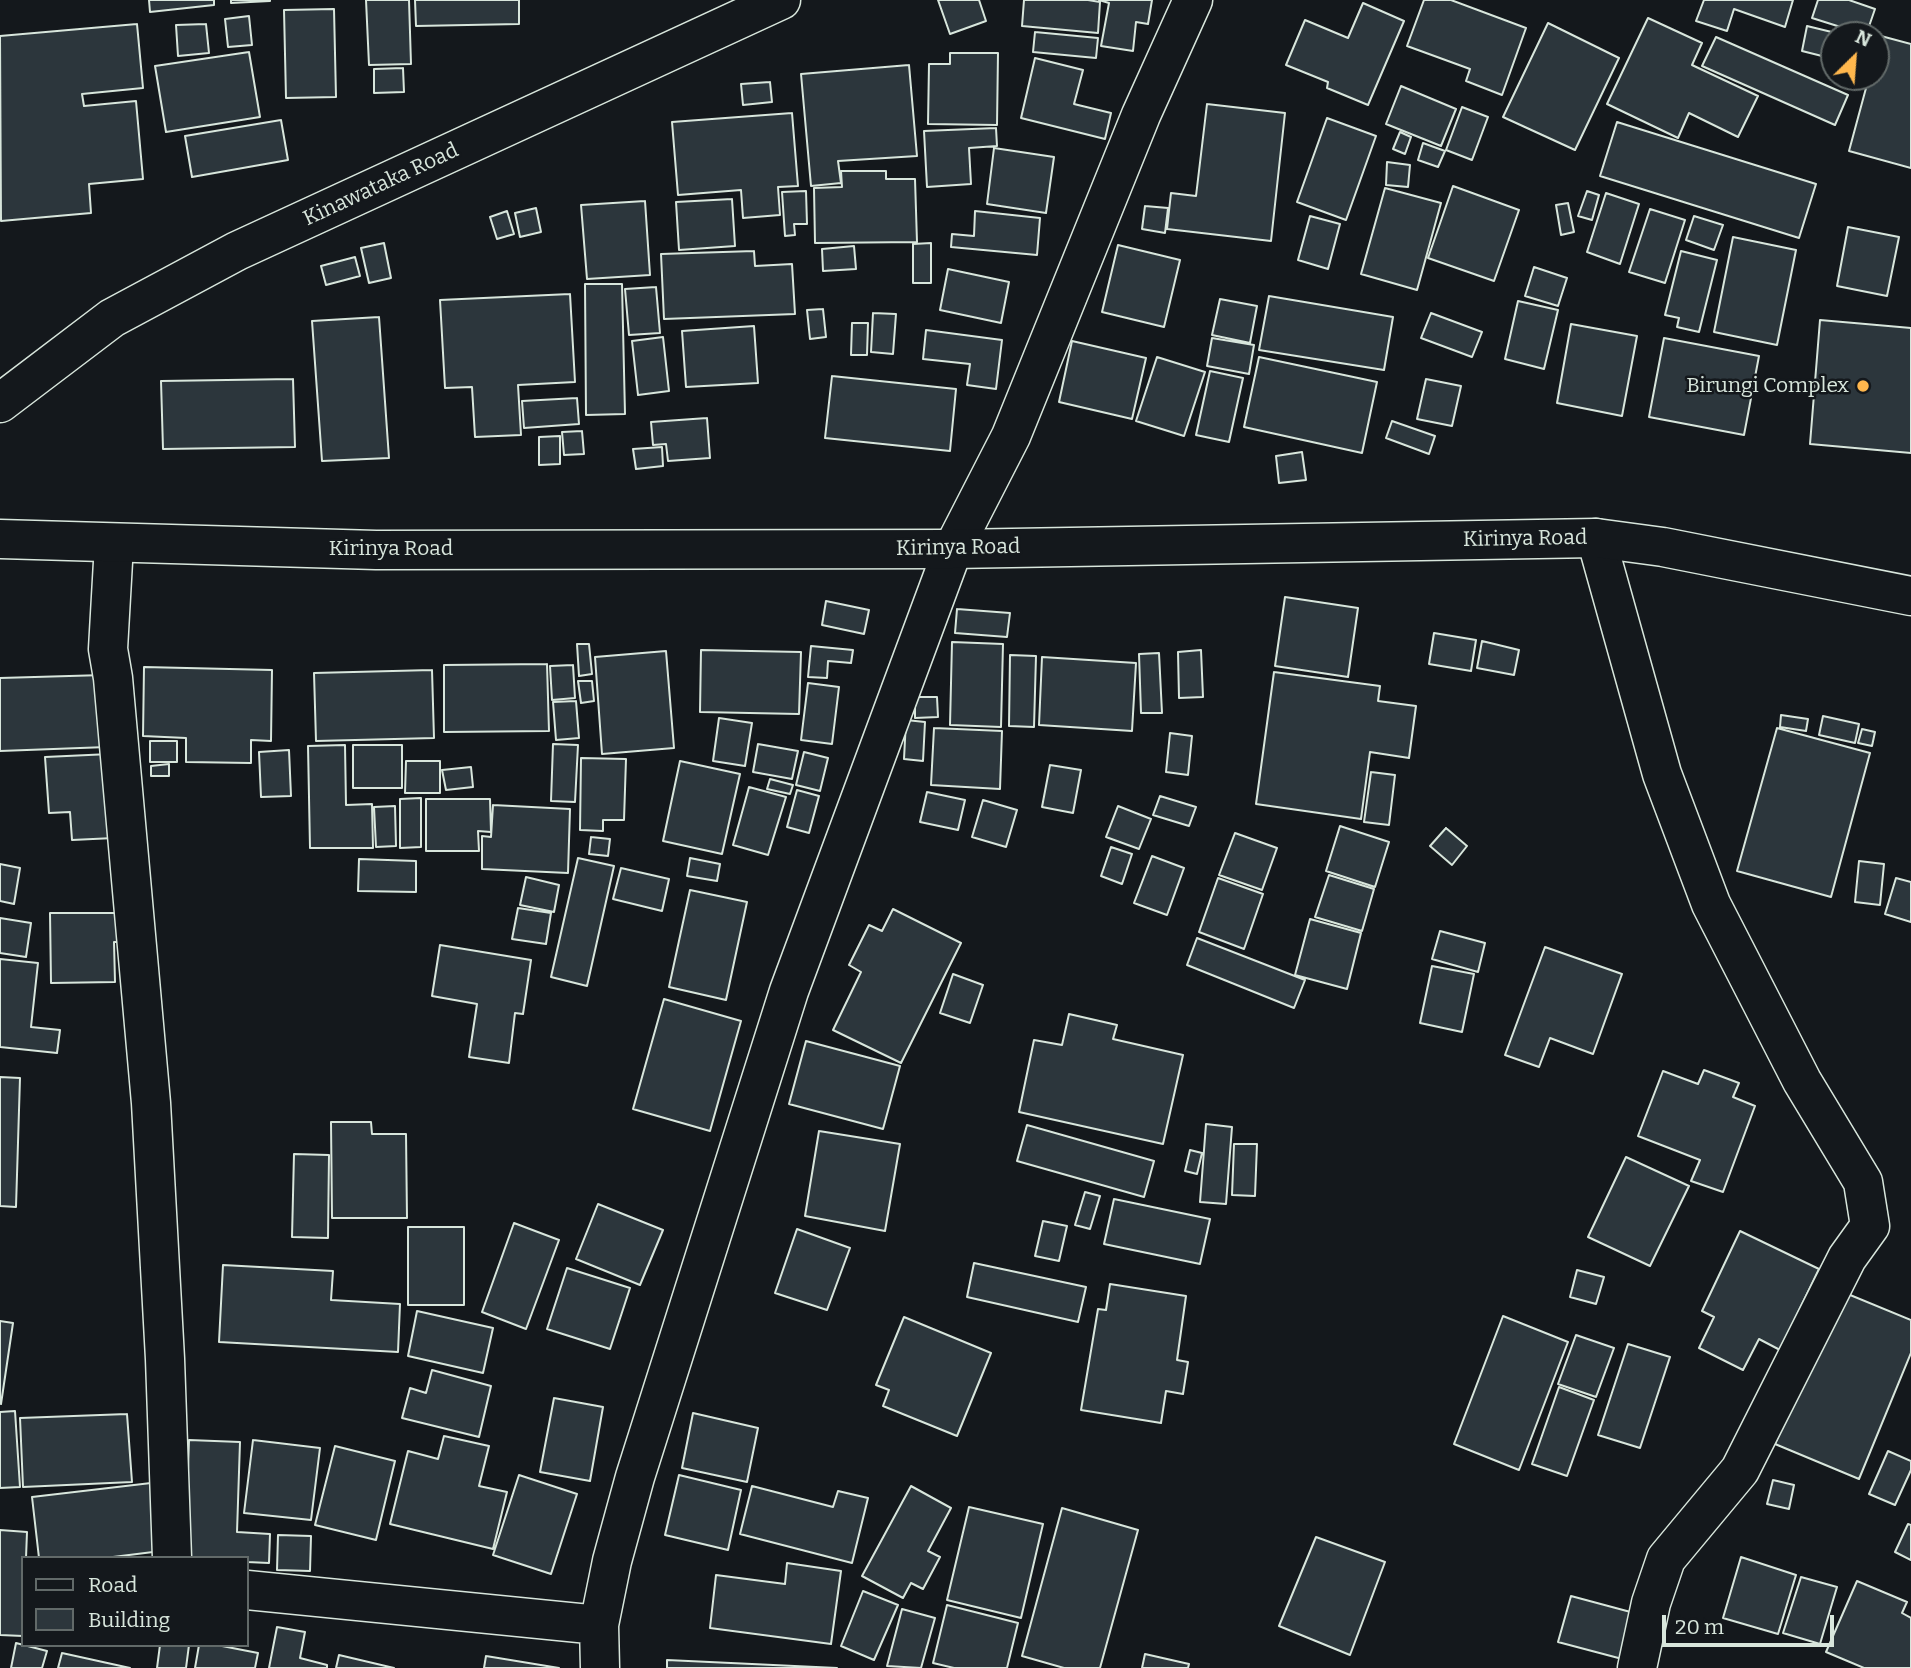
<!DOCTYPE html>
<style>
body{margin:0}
#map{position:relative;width:1911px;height:1668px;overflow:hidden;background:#14181c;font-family:Bitter,serif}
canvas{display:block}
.legend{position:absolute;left:21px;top:1556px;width:228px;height:91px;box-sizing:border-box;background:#14181c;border:2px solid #626a69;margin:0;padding:9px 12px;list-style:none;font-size:21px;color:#d8e6dc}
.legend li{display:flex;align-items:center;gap:14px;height:35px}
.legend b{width:35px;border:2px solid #626a69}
.north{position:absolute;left:1820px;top:21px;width:70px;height:70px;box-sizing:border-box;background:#14181c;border:2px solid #626a69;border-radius:50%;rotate:25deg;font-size:19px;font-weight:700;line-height:28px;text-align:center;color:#d8e6dc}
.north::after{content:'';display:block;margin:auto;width:24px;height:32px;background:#ffb74d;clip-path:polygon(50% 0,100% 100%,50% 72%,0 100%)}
.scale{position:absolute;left:1662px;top:1615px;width:172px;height:32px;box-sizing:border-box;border:4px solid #d8e6dc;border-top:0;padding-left:9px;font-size:21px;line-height:24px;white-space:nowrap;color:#d8e6dc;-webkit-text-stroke:5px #14181c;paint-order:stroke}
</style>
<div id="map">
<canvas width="1911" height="1668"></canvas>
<ul class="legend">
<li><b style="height:9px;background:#14181c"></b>Road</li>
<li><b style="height:19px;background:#2c363c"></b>Building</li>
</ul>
<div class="north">N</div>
<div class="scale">20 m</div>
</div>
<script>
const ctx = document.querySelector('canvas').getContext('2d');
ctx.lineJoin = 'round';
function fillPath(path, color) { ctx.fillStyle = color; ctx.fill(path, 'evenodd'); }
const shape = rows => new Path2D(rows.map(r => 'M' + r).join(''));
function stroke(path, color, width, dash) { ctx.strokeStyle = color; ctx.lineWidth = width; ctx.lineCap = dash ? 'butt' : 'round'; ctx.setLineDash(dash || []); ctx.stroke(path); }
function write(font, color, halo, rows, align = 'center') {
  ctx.font = font + ' Bitter,serif'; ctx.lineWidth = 5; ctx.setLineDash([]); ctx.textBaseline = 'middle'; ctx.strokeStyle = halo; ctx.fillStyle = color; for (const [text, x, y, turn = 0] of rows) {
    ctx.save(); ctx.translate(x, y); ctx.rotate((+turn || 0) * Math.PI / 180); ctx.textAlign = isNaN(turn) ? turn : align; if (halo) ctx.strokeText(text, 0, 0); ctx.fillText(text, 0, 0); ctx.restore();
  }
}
const building = shape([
 [149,0,214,0,214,5,150,12,149,0],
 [231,0,270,0,270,1,231,3,231,0],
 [366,0,409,0,411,64,369,65,366,0],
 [415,0,519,0,519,24,416,26,415,0],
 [938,0,979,0,986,21,950,34,938,0],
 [1024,0,1088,0,1100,2,1098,33,1022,26,1024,0],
 [1152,0,1148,24,1136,22,1133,51,1101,46,1109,3,1099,0,1152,0],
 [1424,0,1451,0,1526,28,1502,95,1466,81,1470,69,1407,46,1424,0],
 [1704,0,1793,0,1785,27,1734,9,1727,31,1696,21,1704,0],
 [1818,0,1849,0,1875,9,1866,35,1812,18,1818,0],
 [1363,3,1404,21,1368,105,1327,88,1328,82,1286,65,1305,20,1348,38,1363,3],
 [334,9,336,97,286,98,284,10,334,9],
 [249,16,252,45,228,47,225,19,249,16],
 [1648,18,1702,43,1692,65,1758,96,1738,137,1689,113,1678,138,1607,104,1648,18],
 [1548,23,1619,58,1575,150,1503,117,1548,23],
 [137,24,143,88,82,94,84,106,136,101,143,179,89,184,91,213,1,221,0,36,137,24],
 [206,24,209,53,178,56,176,25,206,24],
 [1807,26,1844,35,1834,35,1834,59,1802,51,1807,26],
 [1035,32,1098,38,1096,58,1033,52,1035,32],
 [1881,36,1911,44,1911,168,1849,151,1869,77,1876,77,1876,53,1881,36],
 [1716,37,1848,95,1835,125,1702,66,1716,37],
 [249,52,260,117,166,132,155,66,249,52],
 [950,53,998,53,997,125,928,124,929,64,950,64,950,53],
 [1035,58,1083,70,1074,104,1111,113,1105,139,1021,118,1035,58],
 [909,65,917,156,838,161,841,183,811,186,801,74,909,65],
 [403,68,404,92,374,93,374,69,403,68],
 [770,82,772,102,743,105,741,84,770,82],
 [1401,86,1456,109,1441,146,1386,124,1401,86],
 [1207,104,1285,113,1271,241,1167,229,1171,193,1196,196,1207,104],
 [1462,107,1488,117,1472,160,1446,150,1462,107],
 [792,113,798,186,778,187,780,215,743,218,741,190,678,195,672,122,792,113],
 [1327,118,1376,136,1346,220,1297,202,1327,118],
 [281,120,288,160,192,177,185,136,281,120],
 [1617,122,1816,184,1799,238,1600,176,1617,122],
 [996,128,997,146,969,148,971,184,927,187,924,131,996,128],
 [1400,132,1411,137,1405,154,1393,149,1400,132],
 [1423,143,1445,151,1438,167,1418,160,1423,143],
 [994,148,1054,157,1046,213,987,204,994,148],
 [1387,162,1410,165,1408,187,1386,185,1387,162],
 [841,171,886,171,886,179,915,179,917,242,815,243,814,188,842,187,841,171],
 [1453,186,1519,210,1494,281,1428,258,1453,186],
 [1385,188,1441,203,1417,290,1361,274,1385,188],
 [806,191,807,224,794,224,795,235,785,236,782,192,806,191],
 [1587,191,1599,195,1592,220,1578,216,1587,191],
 [1606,193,1639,204,1620,264,1587,252,1606,193],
 [732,199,735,246,679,250,676,202,732,199],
 [645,201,650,275,587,279,581,205,645,201],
 [1568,203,1574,232,1561,235,1556,205,1568,203],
 [1145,206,1168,208,1165,233,1142,229,1145,206],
 [536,208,541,232,520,237,515,213,536,208],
 [1650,209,1685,220,1665,283,1629,272,1650,209],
 [507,211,514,234,497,239,490,217,507,211],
 [975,211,1040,218,1037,255,951,247,952,234,974,236,975,211],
 [1310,216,1340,224,1328,269,1298,260,1310,216],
 [1694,216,1723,225,1714,250,1686,240,1694,216],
 [1848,227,1899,237,1887,296,1837,286,1848,227],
 [1733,237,1796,250,1777,345,1714,332,1733,237],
 [384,243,391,278,369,283,361,248,384,243],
 [931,243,931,283,913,283,913,244,931,243],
 [1118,245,1180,260,1164,327,1102,312,1118,245],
 [854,246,856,269,823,271,822,249,854,246],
 [754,251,755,266,792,264,795,314,664,319,661,254,754,251],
 [1681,251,1717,260,1699,332,1677,327,1679,318,1665,315,1681,251],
 [355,257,360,276,326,285,321,266,355,257],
 [1534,267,1567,278,1558,306,1525,296,1534,267],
 [948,269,1009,282,1001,323,940,310,948,269],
 [585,284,622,284,625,414,586,415,585,284],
 [656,287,660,333,629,335,625,289,656,287],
 [570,294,575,382,518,385,521,435,475,437,472,387,445,388,440,300,570,294],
 [1269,296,1393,317,1384,370,1259,350,1269,296],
 [1220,299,1257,306,1250,343,1212,335,1220,299],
 [1518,301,1558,310,1544,369,1505,359,1518,301],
 [823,309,826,337,810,339,807,310,823,309],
 [873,313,896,314,893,354,871,352,873,313],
 [1431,313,1482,332,1472,357,1421,338,1431,313],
 [379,317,389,458,322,461,312,321,379,317],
 [1820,320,1911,328,1911,453,1810,444,1820,320],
 [852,323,868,323,867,355,851,355,852,323],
 [1571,324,1637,336,1622,416,1557,403,1571,324],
 [754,326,758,383,686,387,682,331,754,326],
 [926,330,1002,340,996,389,967,385,970,364,923,359,926,330],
 [663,337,669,391,638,395,632,341,663,337],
 [1212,338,1254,345,1249,374,1207,366,1212,338],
 [1664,338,1759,356,1744,435,1649,417,1664,338],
 [1072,341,1146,358,1132,419,1059,402,1072,341],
 [1157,357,1205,372,1184,436,1136,421,1157,357],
 [1259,357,1377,382,1362,453,1244,427,1259,357],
 [1210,371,1243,378,1229,442,1196,435,1210,371],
 [832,376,956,389,950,451,825,438,832,376],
 [293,379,295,447,163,449,161,381,293,379],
 [1426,379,1461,386,1452,426,1417,419,1426,379],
 [577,398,579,424,524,428,522,401,577,398],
 [707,418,710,458,668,461,666,444,653,445,651,422,707,418],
 [1392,421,1435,436,1429,454,1386,438,1392,421],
 [582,431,584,454,564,455,562,432,582,431],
 [560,436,560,464,539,465,539,437,560,436],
 [662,447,663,466,636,469,633,449,662,447],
 [1302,452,1306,480,1279,483,1276,456,1302,452],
 [1285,597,1358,608,1348,677,1275,666,1285,597],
 [826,601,869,610,864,634,822,625,826,601],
 [957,609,1010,613,1007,637,955,633,957,609],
 [1434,633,1476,640,1471,671,1429,664,1434,633],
 [1482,641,1519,650,1514,675,1477,668,1482,641],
 [952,642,1003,644,1001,727,950,725,952,642],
 [577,644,589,644,592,674,579,676,577,644],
 [811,646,853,650,851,663,828,661,827,678,808,677,811,646],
 [701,650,801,652,799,714,700,712,701,650],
 [1201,650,1203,697,1179,698,1178,652,1201,650],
 [666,651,674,748,602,754,595,657,666,651],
 [1159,653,1162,713,1141,713,1139,654,1159,653],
 [1010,655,1036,656,1034,727,1009,726,1010,655],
 [1042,657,1136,663,1132,731,1039,725,1042,657],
 [547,664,549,731,444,732,444,665,547,664],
 [573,665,575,698,552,700,550,666,573,665],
 [144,667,272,670,271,741,251,740,251,763,186,762,186,738,143,736,144,667],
 [432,670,434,738,316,741,314,673,432,670],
 [1274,672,1380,686,1378,701,1416,706,1409,758,1370,752,1361,819,1256,804,1274,672],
 [104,675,107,747,0,751,0,678,104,675],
 [578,681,592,681,594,701,581,703,578,681],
 [808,683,839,687,832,744,801,740,808,683],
 [915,697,937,697,938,717,915,718,915,697],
 [576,701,579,738,556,740,553,702,576,701],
 [1781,715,1808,719,1806,731,1780,727,1781,715],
 [1823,716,1859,724,1855,743,1819,735,1823,716],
 [719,718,752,723,745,766,713,761,719,718],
 [906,720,925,722,923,761,904,759,906,720],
 [934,728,1002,731,1000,789,931,785,934,728],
 [1777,728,1870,753,1831,897,1737,871,1777,728],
 [1862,729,1875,732,1872,746,1858,743,1862,729],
 [1170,733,1192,736,1188,775,1166,772,1170,733],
 [150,741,177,741,177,762,150,762,150,741],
 [553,744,578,745,575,802,551,801,553,744],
 [758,744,798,751,792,779,753,772,758,744],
 [345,745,346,805,372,804,373,848,310,848,308,746,345,745],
 [353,745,402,745,402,788,353,788,353,745],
 [289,750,291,796,261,797,259,752,289,750],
 [804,752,828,758,820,791,796,785,804,752],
 [110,754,114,838,72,840,70,812,49,813,45,757,110,754],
 [581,758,626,759,624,820,603,820,603,831,580,830,581,758],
 [406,761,440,761,440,793,405,793,406,761],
 [680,761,740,774,722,854,663,841,680,761],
 [169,764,169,776,151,776,151,766,169,764],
 [1050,765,1081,770,1073,813,1042,807,1050,765],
 [471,767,473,787,446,790,442,770,471,767],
 [1371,772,1395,775,1389,825,1364,822,1371,772],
 [770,779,793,785,790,794,767,789,770,779],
 [749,787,786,797,768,855,733,845,749,787],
 [797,790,819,796,809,833,787,827,797,790],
 [927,792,965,800,958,830,920,822,927,792],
 [1160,796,1196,807,1189,826,1153,815,1160,796],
 [421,798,421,847,400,848,400,799,421,798],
 [426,799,490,799,491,832,478,831,479,851,426,851,426,799],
 [983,800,1017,810,1006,847,972,837,983,800],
 [493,805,570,809,568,873,482,869,482,836,491,837,493,805],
 [395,806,396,846,376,847,374,807,395,806],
 [1118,806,1151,819,1139,849,1106,837,1118,806],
 [1340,826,1389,842,1375,887,1326,871,1340,826],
 [1446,828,1467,846,1452,865,1430,846,1446,828],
 [1235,833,1277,848,1262,890,1219,875,1235,833],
 [591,837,610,839,608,856,589,854,591,837],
 [1111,847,1132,854,1122,884,1101,876,1111,847],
 [1152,856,1184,868,1167,915,1134,903,1152,856],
 [578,858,614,866,587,986,551,977,578,858],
 [690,858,720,864,717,881,687,876,690,858],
 [359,859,416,861,416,892,358,891,359,859],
 [1859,861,1884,864,1880,905,1855,902,1859,861],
 [0,864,20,868,14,904,0,901,0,864],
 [621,868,669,879,662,911,613,899,621,868],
 [1329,875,1374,889,1362,931,1315,917,1329,875],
 [526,877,559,885,554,912,520,905,526,877],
 [1218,878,1263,894,1244,949,1199,932,1218,878],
 [1896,878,1911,882,1911,922,1885,914,1896,878],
 [690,890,747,902,726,1000,669,987,690,890],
 [518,908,551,913,546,944,512,939,518,908],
 [893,909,961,943,901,1063,833,1030,861,972,849,965,869,925,882,931,893,909],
 [50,913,129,913,130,942,114,942,115,982,51,983,50,913],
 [0,918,31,923,26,957,0,953,0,918],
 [1310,919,1361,933,1347,989,1295,975,1310,919],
 [1440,931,1485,943,1478,972,1432,959,1440,931],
 [1197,938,1305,980,1294,1008,1187,965,1197,938],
 [440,945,531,960,523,1014,515,1013,509,1063,469,1057,477,1004,432,996,440,945],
 [1545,947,1622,974,1593,1054,1550,1038,1539,1067,1505,1055,1545,947],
 [0,959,38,963,31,1027,60,1030,57,1053,0,1047,0,959],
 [1432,966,1474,974,1462,1032,1420,1023,1432,966],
 [953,974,983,985,970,1023,940,1013,953,974],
 [664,999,741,1021,710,1131,633,1109,664,999],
 [1069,1014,1117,1025,1113,1039,1183,1055,1163,1144,1019,1112,1034,1040,1062,1045,1069,1014],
 [806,1041,900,1066,883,1129,789,1104,806,1041],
 [1704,1070,1739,1083,1733,1097,1755,1106,1723,1192,1691,1181,1700,1160,1638,1136,1663,1071,1698,1084,1704,1070],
 [0,1077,20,1078,16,1207,0,1206,0,1077],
 [331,1122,371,1122,372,1134,406,1134,407,1218,332,1218,331,1122],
 [1206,1124,1232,1127,1226,1204,1200,1202,1206,1124],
 [1027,1125,1154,1161,1144,1197,1017,1161,1027,1125],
 [819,1131,900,1144,885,1231,805,1216,819,1131],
 [1234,1144,1257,1144,1255,1196,1232,1195,1234,1144],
 [1190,1150,1202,1153,1197,1174,1185,1171,1190,1150],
 [294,1154,329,1155,328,1238,292,1237,294,1154],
 [1626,1157,1689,1186,1650,1266,1588,1237,1626,1157],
 [1085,1192,1100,1196,1090,1229,1075,1225,1085,1192],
 [1114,1199,1210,1219,1200,1264,1104,1244,1114,1199],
 [598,1204,663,1230,640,1285,576,1259,598,1204],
 [1043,1221,1067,1226,1059,1261,1035,1256,1043,1221],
 [514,1223,559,1240,526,1329,482,1312,514,1223],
 [408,1227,464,1227,464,1305,408,1305,408,1227],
 [797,1229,850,1248,827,1310,775,1293,797,1229],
 [1740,1231,1819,1269,1780,1350,1759,1339,1743,1370,1699,1348,1714,1317,1702,1311,1740,1231],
 [974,1263,1086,1287,1078,1322,967,1297,974,1263],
 [223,1265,333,1271,331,1300,400,1304,398,1352,219,1342,223,1265],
 [567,1268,630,1288,610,1349,547,1329,567,1268],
 [1577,1270,1604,1277,1596,1304,1570,1297,1577,1270],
 [1110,1284,1186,1296,1177,1360,1188,1362,1183,1394,1166,1391,1161,1423,1081,1410,1098,1309,1106,1310,1110,1284],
 [1838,1290,1911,1320,1911,1353,1859,1479,1775,1444,1838,1290],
 [417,1311,493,1328,483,1373,408,1356,417,1311],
 [1503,1316,1568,1342,1519,1470,1454,1444,1503,1316],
 [904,1317,991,1353,957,1436,883,1406,889,1390,876,1385,904,1317],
 [0,1321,13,1323,1,1404,0,1403,0,1321],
 [1576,1335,1614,1348,1596,1397,1558,1384,1576,1335],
 [1628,1344,1670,1357,1640,1448,1598,1435,1628,1344],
 [432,1370,491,1386,479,1437,402,1418,410,1388,426,1393,432,1370],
 [1559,1387,1594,1400,1567,1476,1532,1464,1559,1387],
 [554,1398,603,1407,590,1481,540,1472,554,1398],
 [15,1411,20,1487,0,1488,0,1412,15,1411],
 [693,1413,758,1428,747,1482,682,1468,693,1413],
 [127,1414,132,1482,23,1487,20,1418,127,1414],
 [444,1436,489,1446,479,1486,507,1492,493,1549,390,1524,408,1451,438,1459,444,1436],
 [189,1440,240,1442,237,1532,270,1534,269,1563,247,1562,247,1558,185,1558,189,1440],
 [253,1440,320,1448,311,1520,244,1513,253,1440],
 [335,1446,395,1461,376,1540,315,1525,335,1446],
 [1888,1451,1911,1461,1911,1470,1895,1505,1869,1494,1888,1451],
 [519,1475,577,1494,551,1574,493,1555,519,1475],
 [679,1475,741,1490,728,1550,665,1535,679,1475],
 [1773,1480,1794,1485,1789,1509,1767,1504,1773,1480],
 [151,1483,161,1551,105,1558,39,1558,32,1497,151,1483],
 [752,1486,833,1507,838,1491,868,1498,852,1563,740,1534,752,1486],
 [911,1486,951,1508,928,1551,940,1557,923,1589,911,1583,903,1598,862,1576,911,1486],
 [969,1507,1043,1524,1021,1618,947,1600,969,1507],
 [1062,1508,1138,1530,1100,1668,1064,1668,1022,1656,1062,1508],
 [1908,1524,1911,1525,1911,1560,1895,1552,1908,1524],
 [0,1530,27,1532,26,1558,23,1558,23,1636,0,1635,0,1530],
 [278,1535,311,1536,310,1571,277,1570,278,1535],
 [1316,1537,1385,1562,1350,1655,1279,1626,1316,1537],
 [1741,1557,1796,1575,1778,1634,1723,1618,1741,1557],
 [787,1563,841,1571,831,1644,710,1628,716,1575,785,1584,787,1563],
 [1801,1577,1837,1587,1820,1644,1783,1633,1801,1577],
 [1857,1581,1907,1602,1902,1613,1911,1618,1911,1668,1864,1668,1826,1652,1857,1581],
 [863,1591,898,1605,874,1660,841,1646,863,1591],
 [1571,1596,1638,1614,1626,1660,1558,1642,1571,1596],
 [947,1605,1018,1623,1007,1668,954,1668,933,1663,947,1605],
 [902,1609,935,1618,921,1668,887,1666,902,1609],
 [277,1627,305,1632,300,1658,327,1665,327,1668,269,1668,277,1627],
 [16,1643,47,1651,42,1668,11,1668,16,1643],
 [160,1645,189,1645,186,1668,157,1668,160,1645],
 [199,1645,217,1645,258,1653,255,1668,195,1668,199,1645],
 [62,1653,130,1668,58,1668,62,1653],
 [1145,1654,1189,1664,1188,1668,1142,1668,1145,1654],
 [339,1655,394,1668,336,1668,339,1655],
 [486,1656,559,1668,484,1668,486,1656],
 [667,1660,837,1668,667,1668,667,1660]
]);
fillPath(building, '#2c363c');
stroke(building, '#d8e6dc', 2);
const minor = shape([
 [0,403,112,318,237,251,781,0],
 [1596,538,1662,774,1711,904,1802,1081,1863,1182,1870,1226,1847,1258,1740,1470,1666,1559,1651,1603,1637,1668],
 [114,544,108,649,113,678,151,1103,165,1359,172,1558],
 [247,1590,599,1625],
 [600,1668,599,1625,612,1561,635,1477,789,991,953,549,1011,436,1141,115,1193,0]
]);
const secondary = shape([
 [0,539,376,550,953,549,1596,538,1663,547,1911,596]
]);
stroke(minor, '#d8e6dc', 41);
stroke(secondary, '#d8e6dc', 41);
stroke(minor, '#14181c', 38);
stroke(secondary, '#14181c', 38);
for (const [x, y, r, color] of [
 [1863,386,7,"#ffb74d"]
]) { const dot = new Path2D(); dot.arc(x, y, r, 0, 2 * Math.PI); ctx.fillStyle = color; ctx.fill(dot); stroke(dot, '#14181c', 2.5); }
write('21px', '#d8e6dc', '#14181c', [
 ["Kinawataka Road",381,185,-25],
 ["Kirinya Road",1525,539,-1],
 ["Kirinya Road",958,548,-1],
 ["Kirinya Road",391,549]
]);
write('21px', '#d8e6dc', '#14181c', [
 ["Birungi Complex",1849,386]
], 'right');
</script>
